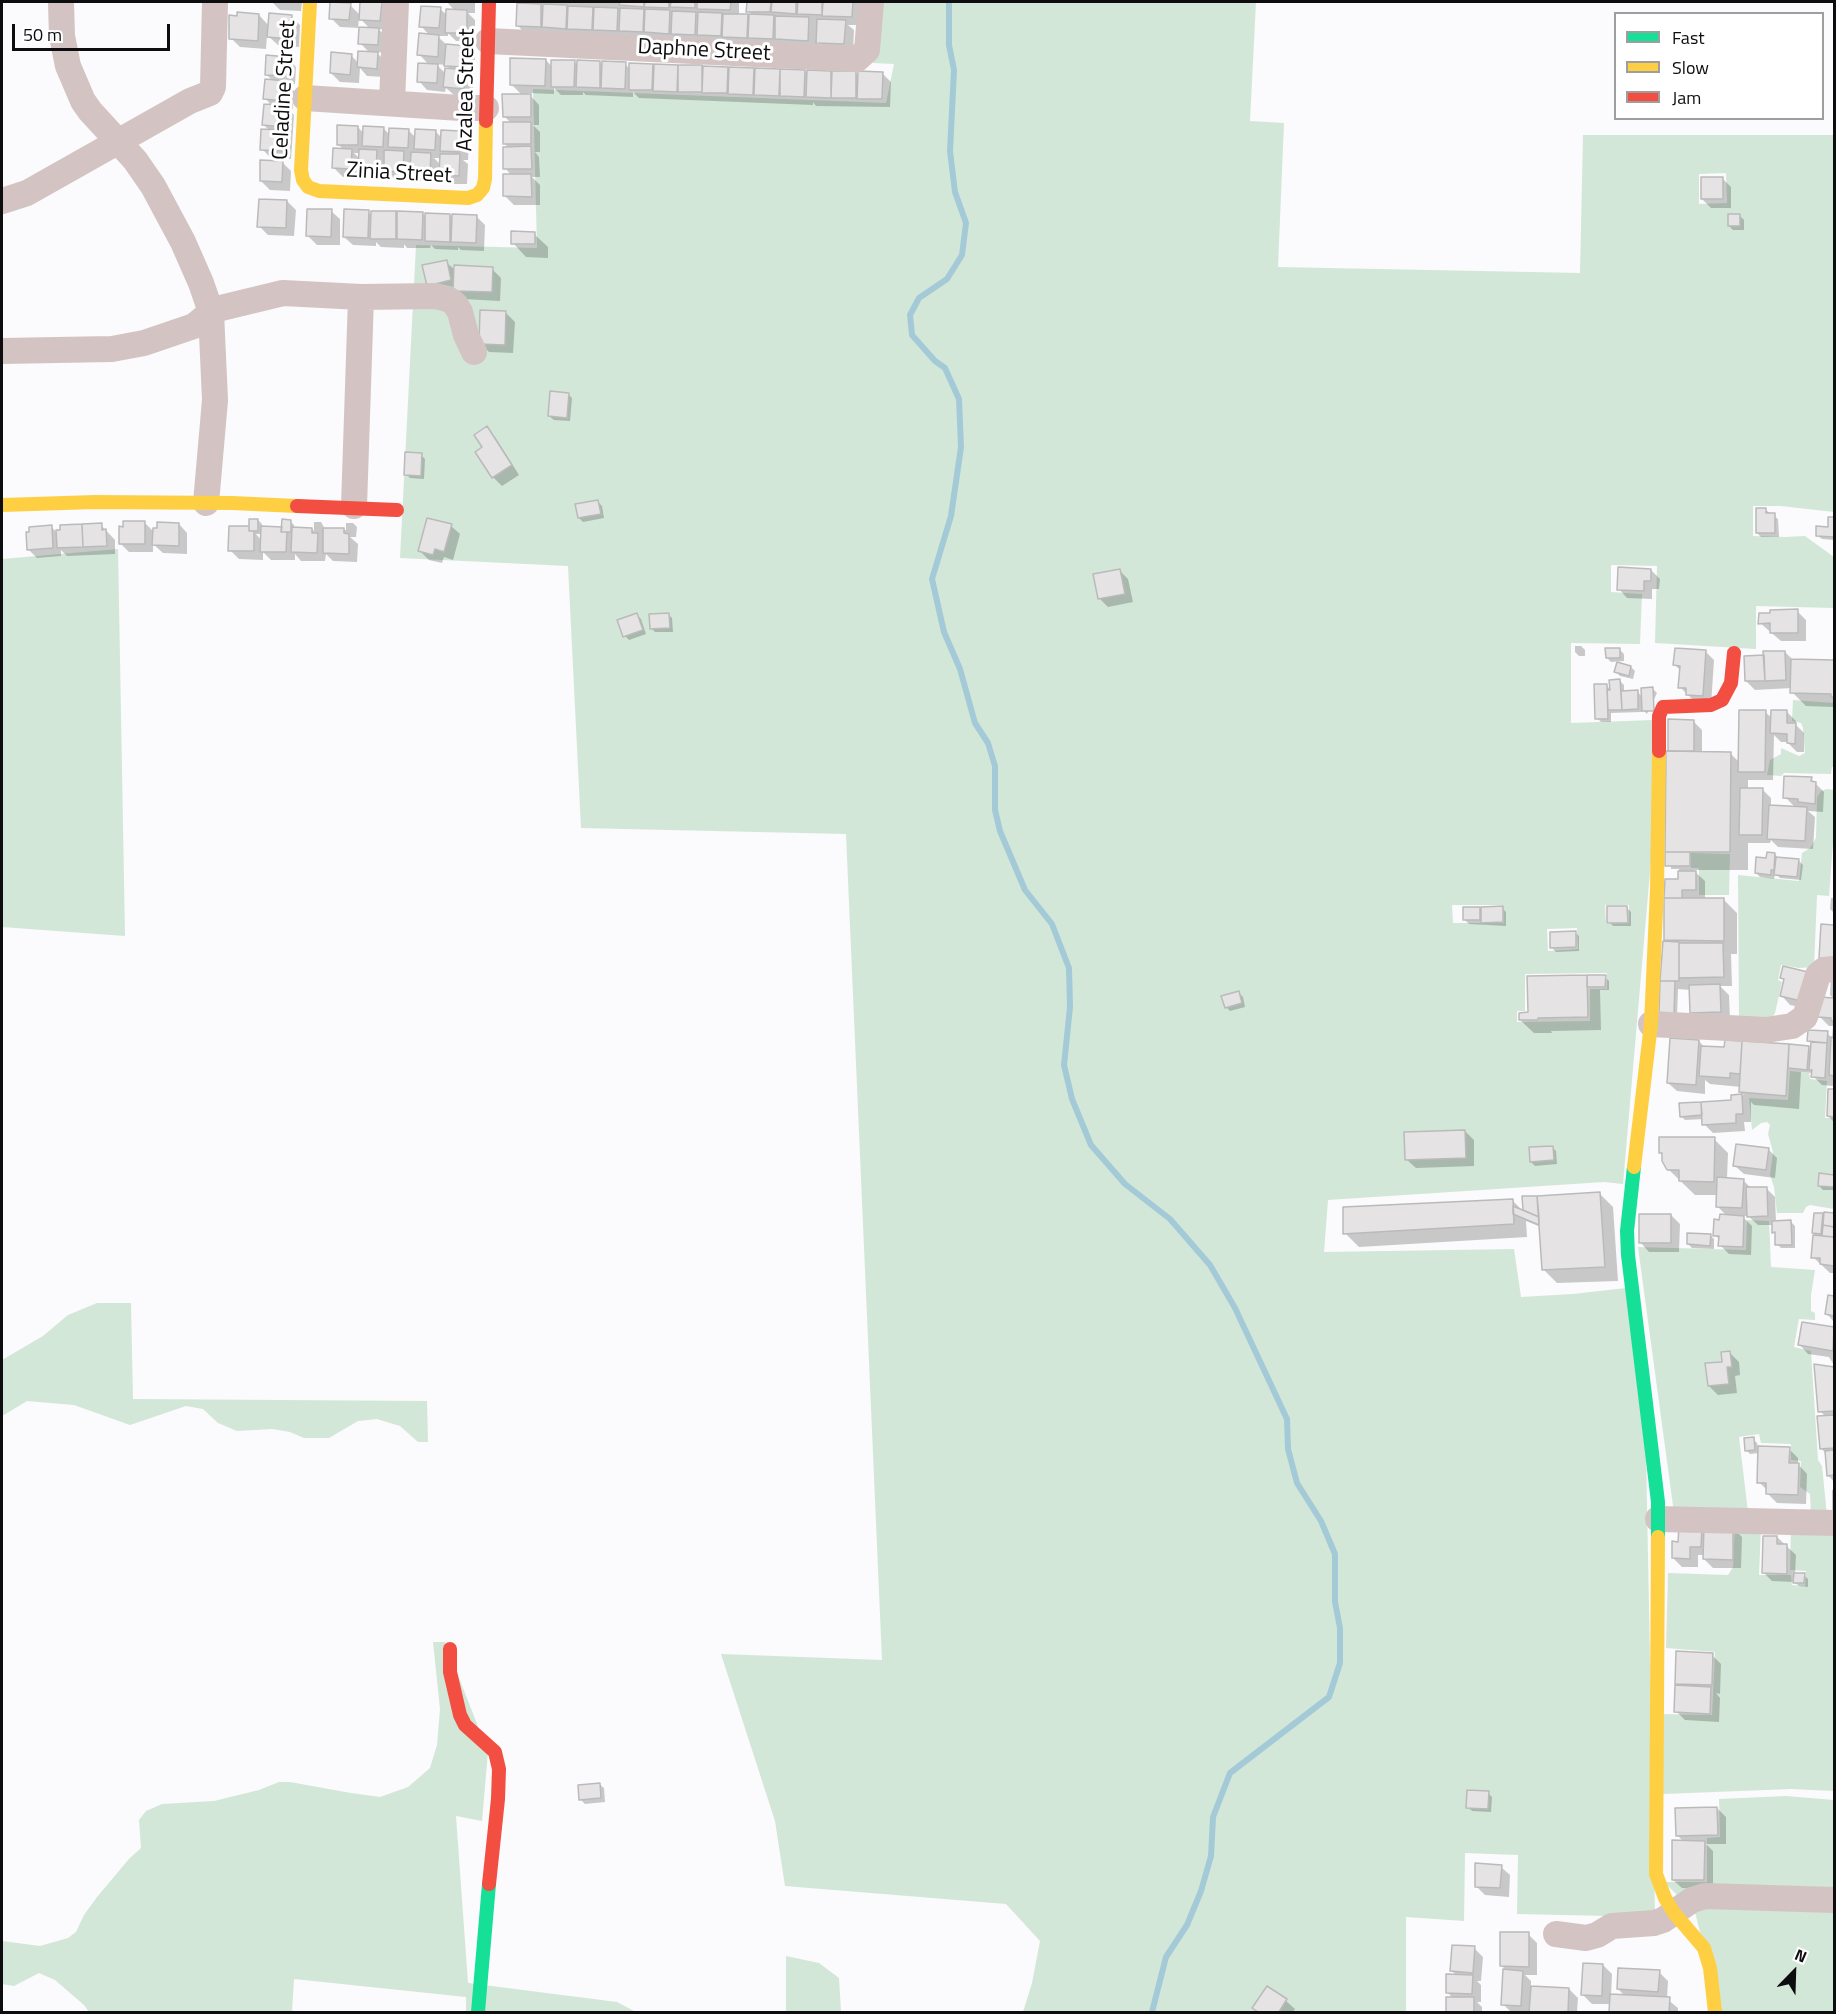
<!DOCTYPE html>
<style>
body{margin:0}
#map{position:relative;width:1836px;height:2014px;overflow:hidden;background:#fbfafc;font-family:"Titillium Web",sans-serif}
canvas{display:block}
.frame{position:absolute;inset:0;border:3px solid #0d0c0e;pointer-events:none}
.legend{position:absolute;left:1614px;top:12px;width:210px;height:108px;box-sizing:border-box;background:#fff;border:2px solid #9e9e9f;margin:0;padding:8px 10px;list-style:none;font-size:18px;color:#0d0c0e}
.legend li{display:flex;align-items:center;gap:12px;height:30px}
.legend b{width:30px;border:2px solid #9e9e9f}
.north{position:absolute;left:1764px;top:1942px;width:60px;height:60px;-webkit-text-stroke:4px #fff;paint-order:stroke;rotate:23deg;font-size:16px;font-weight:700;line-height:24px;text-align:center;color:#0d0c0e}
.north::after{content:'';display:block;margin:auto;width:21px;height:27px;background:#0d0c0e;clip-path:polygon(50% 0,100% 100%,50% 72%,0 100%)}
.scale{position:absolute;left:12px;top:24px;width:158px;height:27px;box-sizing:border-box;border:3px solid #0d0c0e;border-top:0;padding-left:8px;font-size:18px;line-height:21px;white-space:nowrap;color:#0d0c0e;-webkit-text-stroke:4px #fff;paint-order:stroke}
</style>
<div id="map">
<canvas width="1836" height="2014"></canvas>
<div class="frame"></div>
<ul class="legend">
<li><b style="height:8px;background:#16e098"></b>Fast</li>
<li><b style="height:8px;background:#ffcf43"></b>Slow</li>
<li><b style="height:8px;background:#f24e42"></b>Jam</li>
</ul>
<div class="north">N</div>
<div class="scale">50 m</div>
</div>
<script>
const ctx = document.querySelector('canvas').getContext('2d');
ctx.lineJoin = 'round';
function fillPath(path, color) { ctx.fillStyle = color; ctx.fill(path, 'evenodd'); }
const shape = rows => new Path2D(rows.map(r => 'M' + r).join(''));
function stroke(path, color, width, dash) { ctx.strokeStyle = color; ctx.lineWidth = width; ctx.lineCap = dash ? 'butt' : 'round'; ctx.setLineDash(dash || []); ctx.stroke(path); }
function write(font, color, halo, rows, align = 'center') {
  ctx.font = font + ' "Titillium Web",sans-serif'; ctx.lineWidth = 6; ctx.setLineDash([]); ctx.textBaseline = 'middle'; ctx.strokeStyle = halo; ctx.fillStyle = color; for (const [text, x, y, turn = 0] of rows) {
    ctx.save(); ctx.translate(x, y); ctx.rotate((+turn || 0) * Math.PI / 180); ctx.textAlign = isNaN(turn) ? turn : align; if (halo) ctx.strokeText(text, 0, 0); ctx.fillText(text, 0, 0); ctx.restore();
  }
}
fillPath(shape([
 [871,2,1256,2,1250,121,1284,123,1278,267,1580,273,1583,135,1834,135,1834,512,1781,506,1753,506,1753,536,1785,537,1805,536,1834,557,1834,608,1756,606,1756,649,1655,643,1657,566,1611,565,1611,592,1642,594,1640,644,1571,643,1571,723,1653,720,1655,814,1623,1184,1604,1182,1328,1200,1324,1252,1514,1249,1521,1297,1573,1294,1626,1288,1646,1453,1655,1917,1517,1914,1518,1855,1465,1853,1464,1921,1406,1917,1406,2012,1023,2012,1032,1983,1040,1941,1006,1904,785,1886,775,1821,721,1654,882,1660,846,834,581,828,568,566,400,558,416,245,537,248,533,89,886,103,894,64,873,63],
 [1726,173,1727,203,1699,204,1699,174],
 [1452,905,1503,905,1504,923,1453,923],
 [1605,905,1629,905,1629,923,1606,924],
 [1577,928,1578,949,1548,951,1547,929],
 [1607,973,1607,989,1590,989,1590,1021,1517,1022,1517,1011,1525,1011,1525,974],
 [118,549,125,936,2,927,2,559],
 [1793,700,1834,703,1834,767,1832,767,1831,774,1784,773,1781,776,1767,775,1770,760,1781,754,1781,748,1799,756,1805,753,1803,728,1801,723,1792,721],
 [1827,789,1834,790,1834,842,1833,842,1829,896,1817,895,1814,967,1799,968,1781,965,1778,980,1782,982,1775,1013,1772,1018,1739,1017,1738,875,1799,881,1802,853,1810,848,1816,838,1817,797,1821,791],
 [1691,853,1730,854,1729,895,1699,895,1699,868,1691,868],
 [1790,1071,1809,1073,1810,1079,1827,1081,1825,1118,1834,1118,1834,1209,1810,1205,1806,1207,1803,1213,1777,1213,1774,1187,1770,1175,1773,1152,1768,1134,1770,1125,1767,1122,1761,1123,1752,1130,1749,1098,1788,1100],
 [1747,1220,1769,1221,1771,1267,1815,1270,1811,1295,1811,1311,1815,1313,1815,1320,1799,1319,1794,1347,1811,1351,1818,1460,1822,1466,1827,1515,1811,1515,1810,1494,1800,1487,1801,1461,1791,1460,1791,1444,1761,1443,1759,1434,1739,1437,1748,1512,1674,1513,1638,1247,1746,1250],
 [97,1303,131,1303,133,1399,427,1401,428,1442,418,1442,400,1426,377,1419,358,1421,329,1438,304,1438,290,1432,272,1429,237,1431,218,1423,203,1409,186,1406,130,1425,74,1405,27,1401,4,1415,2,1415,2,1360,43,1336,68,1315],
 [1735,1525,1761,1527,1759,1575,1791,1575,1792,1585,1805,1586,1806,1571,1790,1570,1791,1529,1834,1530,1834,1791,1791,1789,1663,1794,1663,1714,1712,1715,1715,1652,1666,1648,1668,1573,1728,1575,1733,1567],
 [433,1642,445,1642,488,1752,482,1821,456,1816,468,1983,617,2002,636,2012,466,2012,466,1997,294,1979,292,2012,89,2012,84,2005,55,1980,39,1973,14,1986,2,1984,2,1941,40,1946,68,1938,76,1932,84,1915,97,1897,129,1859,141,1848,139,1820,146,1811,162,1804,214,1801,259,1790,279,1782,290,1782,351,1793,380,1797,408,1787,430,1768,437,1745,440,1709],
 [1786,1796,1834,1800,1834,1895,1681,1899,1664,1882,1707,1882,1707,1838,1720,1837,1719,1799],
 [1834,1904,1834,2012,1720,2012,1694,1908],
 [786,1956,819,1963,839,1978,841,2012,786,2012]
]), '#d2e7d8');
fillPath(shape([
 [272,2,302,2,301,11,280,10],
 [357,2,381,2,390,11,389,30,378,29,388,38,387,53,376,52,386,62,385,77,367,76,360,68,359,83,340,82,331,73,351,55,358,63,370,53,360,43,361,28,340,27,331,18,350,5,361,16,362,2],
 [359,17,370,29,358,28],
 [447,2,475,2,475,13,468,13,475,20,475,42,456,41,448,33,448,36,437,36,448,46,466,47,475,56,474,76,469,75,474,80,472,97,454,95,446,88,445,92,427,90,419,81,429,65,419,54,430,36,421,26,440,9,447,15,455,11],
 [436,64,446,65,451,70,446,74],
 [519,2,739,2,739,16,747,16,751,19,751,14,748,11,748,2,860,2,860,25,848,25,854,30,853,52,826,51,817,41,816,49,526,34,518,26,522,4],
 [259,15,269,26,291,16,300,25,299,47,278,45,267,35,266,49,240,47,231,38],
 [287,58,296,67,295,84,287,84,294,91,293,109,287,108,294,115,291,159,271,158,262,149,270,131,264,125,272,106,265,98,273,81,266,74],
 [546,60,552,67,574,62,578,65,600,62,602,65,625,64,630,69,630,64,727,68,730,71,730,69,856,73,858,75,859,72,882,73,891,82,890,107,816,106,813,102,813,105,639,98,633,92,633,97,586,95,583,92,583,95,561,95,554,88,554,94,528,93,539,105,539,125,533,125,540,132,540,152,535,152,539,157,540,177,532,177,540,185,540,205,514,205,505,196,512,176,505,168,509,148,504,143,511,123,504,116,523,96,511,84],
 [358,127,364,134,383,128,390,135,408,130,416,138,435,131,442,138,460,133,469,142,468,160,463,160,468,164,467,184,450,184,439,173,439,182,420,181,412,173,411,180,394,179,385,170,384,179,368,178,360,170,359,178,343,177,334,168,344,150,338,144],
 [354,153,360,153,360,159],
 [434,158,441,158,441,165],
 [282,162,291,171,290,191,270,190,261,181],
 [1722,178,1731,187,1731,208,1711,208,1702,199],
 [287,201,296,210,294,236,268,235,259,226],
 [331,211,340,219,340,245,317,245,308,236],
 [368,212,372,216,395,213,399,216,422,213,427,218,450,215,453,218,476,216,485,225,484,251,461,250,458,247,458,250,435,249,431,245,430,248,407,248,404,244,404,248,381,247,376,242,376,246,353,245,344,237],
 [1740,216,1744,220,1744,230,1733,230,1729,226],
 [534,234,548,247,548,258,526,257,513,243],
 [446,262,455,270,492,269,501,278,500,301,463,299,428,285],
 [506,313,515,322,513,353,489,352,480,343],
 [568,394,572,398,570,421,554,420,549,416],
 [487,428,495,437,519,475,502,486,493,477,484,448],
 [421,455,425,459,424,479,410,478,406,474],
 [598,502,602,506,604,518,583,522,579,518],
 [1766,510,1778,519,1779,537,1761,537,1757,533],
 [1829,518,1834,518,1834,540,1822,539,1817,535,1829,528],
 [258,520,262,524,262,528,283,528,290,521,294,525,294,529,312,529,314,531,314,522,321,522,325,529,346,530,346,523,353,523,357,527,356,537,350,537,358,544,357,562,333,561,326,554,325,561,301,561,295,554,295,560,271,560,263,552,263,560,239,559,230,550,249,527],
 [256,534,262,534,262,541],
 [145,523,154,532,179,524,187,533,187,554,163,553,153,544,153,552,129,552,120,543],
 [101,525,115,540,115,554,67,556,61,550,61,556,37,558,28,549,51,526,56,532],
 [451,526,460,534,453,560,444,557,442,563,429,560,420,551],
 [1119,570,1128,579,1133,602,1108,607,1099,598],
 [1651,570,1660,579,1659,589,1652,589,1652,599,1627,598,1619,589],
 [1797,611,1806,620,1806,641,1781,641,1760,623],
 [668,614,672,618,673,632,655,632,651,628],
 [637,615,641,619,646,634,629,640,625,636],
 [1575,646,1581,646,1585,650,1585,656,1579,656,1575,652],
 [1620,650,1624,654,1624,661,1611,662,1607,658],
 [1705,651,1714,660,1711,705,1696,703,1680,687,1681,671,1675,665],
 [1785,652,1793,660,1834,662,1834,707,1806,706,1792,692,1792,688,1755,690,1746,681,1765,656],
 [1631,667,1635,671,1633,679,1620,676,1616,672],
 [1620,681,1624,685,1624,692,1637,691,1642,697,1653,689,1657,693,1647,714,1642,709,1642,712,1611,713,1611,722,1601,722,1597,718,1606,685,1611,690],
 [1765,712,1772,718,1787,712,1796,721,1796,725,1804,733,1804,752,1797,752,1787,742,1781,742,1774,735,1773,780,1748,780,1748,789,1762,789,1771,798,1771,806,1796,808,1785,797,1811,779,1824,792,1823,812,1808,811,1815,817,1813,849,1778,847,1771,840,1770,843,1748,843,1748,870,1693,870,1705,881,1705,899,1724,900,1737,913,1737,954,1731,954,1732,986,1720,986,1729,995,1730,1020,1700,1021,1691,1012,1690,990,1678,989,1677,1017,1661,1013,1679,881,1679,869,1671,869,1667,752,1693,721,1702,730,1702,753,1730,753,1740,763],
 [1775,854,1779,859,1799,861,1803,865,1801,880,1780,878,1775,873,1774,879,1760,877,1756,873],
 [1831,898,1834,898,1834,913,1830,909],
 [1479,908,1482,911,1502,908,1506,912,1506,926,1469,924,1465,920],
 [1627,908,1631,912,1631,926,1613,926,1609,922],
 [1575,932,1579,936,1579,951,1556,952,1552,948],
 [1784,968,1810,1009,1790,1005,1782,996,1785,980,1782,978],
 [1831,976,1834,976,1834,999,1830,995],
 [1605,977,1609,981,1609,990,1600,990,1601,1030,1551,1031,1552,1033,1534,1033,1520,1020],
 [1239,993,1243,997,1245,1007,1230,1011,1226,1007],
 [1820,999,1834,1000,1833,1086,1822,1085,1813,1076,1813,1073,1801,1072,1799,1109,1754,1105,1751,1102,1751,1122,1744,1122,1745,1131,1713,1133,1704,1124,1704,1119,1685,1120,1681,1116,1733,1102,1733,1096,1744,1095,1740,1092,1741,1087,1710,1084,1705,1080,1705,1094,1677,1091,1668,1083,1699,1041,1705,1048,1726,1049,1742,1042,1744,1045,1744,1043,1808,1048,1812,1052,1812,1044,1809,1041,1827,1033,1832,1038,1833,1026,1829,1026,1820,1017],
 [1829,1091,1834,1091,1834,1122,1828,1116],
 [1465,1131,1474,1140,1474,1166,1416,1168,1407,1160],
 [1714,1139,1728,1153,1727,1179,1743,1180,1752,1189,1767,1189,1775,1197,1776,1222,1791,1222,1795,1226,1795,1248,1781,1248,1777,1244,1777,1235,1774,1232,1773,1225,1758,1225,1748,1216,1742,1216,1752,1226,1751,1255,1729,1254,1720,1245,1720,1240,1715,1235,1721,1221,1727,1216,1717,1206,1718,1195,1695,1195,1668,1169,1661,1153],
 [1552,1147,1556,1151,1557,1164,1535,1166,1531,1162],
 [1768,1149,1777,1158,1775,1178,1744,1174,1735,1166],
 [1820,1175,1834,1176,1834,1190,1823,1190,1819,1186],
 [1599,1193,1613,1207,1618,1281,1557,1283,1544,1270,1541,1227,1526,1221,1527,1237,1359,1247,1345,1233,1512,1200,1525,1213,1523,1198],
 [1815,1214,1834,1215,1834,1273,1830,1273,1813,1257],
 [1671,1215,1680,1224,1679,1252,1649,1252,1641,1243],
 [1710,1235,1714,1239,1714,1249,1692,1248,1688,1244],
 [1829,1297,1834,1297,1834,1322,1827,1314],
 [1803,1324,1834,1328,1834,1365,1829,1357,1808,1354,1800,1345],
 [1730,1353,1739,1362,1740,1375,1735,1376,1737,1393,1718,1395,1709,1386],
 [1816,1365,1834,1368,1834,1482,1828,1475,1826,1454,1821,1448,1826,1417,1820,1411],
 [1753,1439,1757,1443,1758,1447,1789,1449,1798,1458,1798,1464,1807,1474,1806,1504,1777,1503,1768,1494,1768,1491,1759,1482,1759,1453,1750,1454,1746,1450],
 [1834,1489,1834,1519,1832,1516,1832,1490],
 [1680,1528,1733,1528,1742,1537,1741,1568,1713,1568,1704,1559,1704,1555,1698,1555,1698,1567,1682,1567,1673,1558,1680,1543],
 [1777,1537,1796,1555,1795,1575,1804,1575,1808,1579,1808,1587,1799,1586,1794,1582,1772,1581,1763,1572],
 [1712,1655,1721,1664,1720,1694,1716,1693,1720,1698,1719,1722,1685,1720,1676,1711,1680,1687,1676,1683],
 [599,1784,604,1788,605,1802,585,1804,581,1800],
 [1488,1793,1492,1797,1491,1812,1472,1811,1468,1807],
 [1717,1808,1726,1817,1726,1844,1706,1844,1713,1851,1713,1889,1682,1888,1673,1880,1684,1842,1677,1835],
 [1501,1867,1510,1875,1509,1897,1485,1895,1476,1886],
 [1528,1934,1537,1943,1537,1975,1525,1975,1531,1981,1531,1987,1569,1989,1578,1998,1577,2012,1511,2012,1503,2004,1507,1971,1502,1966],
 [1474,1948,1483,1957,1481,1981,1477,1981,1481,1985,1481,2002,1477,2002,1482,2007,1482,2012,1448,2012,1448,1999,1454,1999,1448,1993,1457,1976,1452,1971],
 [1603,1965,1612,1974,1611,1996,1626,1997,1618,1989,1659,1972,1668,1981,1667,1999,1678,2008,1678,2012,1610,2012,1611,2004,1592,2004,1583,1995],
 [1267,1988,1286,2001,1295,2009,1293,2012,1258,2012,1254,2008]
]), '#0003');
stroke(shape([
 [949,2,949,45,954,70,950,151,955,192,966,223,962,255,947,279,919,298,910,315,912,335,935,361,945,368,959,399,961,447,951,516,932,579,944,632,960,669,975,723,988,743,995,766,995,810,1000,831,1025,890,1052,924,1069,968,1070,1007,1064,1065,1072,1099,1091,1145,1125,1184,1170,1219,1210,1265,1235,1308,1287,1419,1288,1449,1297,1483,1321,1521,1335,1554,1335,1602,1340,1628,1340,1663,1329,1697,1230,1773,1213,1817,1211,1856,1201,1891,1187,1925,1166,1957,1152,2012]
]), '#a4cad8', 6);
const building = shape([
 [330,2,351,3,349,20,329,19,330,2],
 [360,2,382,2,380,21,359,20,360,2],
 [620,2,644,2,644,7,619,5,620,2],
 [645,2,669,2,669,8,644,7,645,2],
 [671,2,695,2,695,8,670,7,671,2],
 [697,2,731,2,730,10,697,9,697,2],
 [747,2,771,2,770,12,746,12,747,2],
 [772,2,796,2,796,14,771,12,772,2],
 [798,2,822,2,822,15,797,14,798,2],
 [823,2,853,2,852,17,822,16,823,2],
 [517,3,541,4,541,27,516,26,517,3],
 [543,4,567,5,566,29,542,27,543,4],
 [421,6,441,7,439,28,419,27,421,6],
 [568,6,593,7,592,30,567,29,568,6],
 [594,7,618,8,617,31,593,30,594,7],
 [620,8,644,9,643,32,619,31,620,8],
 [446,9,467,10,467,33,445,33,446,9],
 [645,9,670,10,669,34,644,32,645,9],
 [672,11,696,12,695,35,671,34,672,11],
 [237,12,259,14,258,41,229,39,229,15,237,16,237,12],
 [698,12,722,13,721,36,697,35,698,12],
 [269,13,292,15,290,39,267,37,269,13],
 [723,14,748,14,747,38,722,37,723,14],
 [749,14,774,15,773,39,748,38,749,14],
 [775,16,809,17,808,41,775,39,775,16],
 [817,19,846,20,844,44,816,43,817,19],
 [359,27,379,28,378,45,358,44,359,27],
 [419,33,439,35,438,57,417,55,419,33],
 [446,44,467,46,466,67,444,66,446,44],
 [358,51,378,52,377,69,357,67,358,51],
 [331,52,352,54,350,75,330,73,331,52],
 [266,55,288,57,286,76,265,75,266,55],
 [510,58,546,59,545,86,510,85,510,58],
 [551,60,575,60,574,87,551,87,551,60],
 [577,60,600,61,600,88,576,87,577,60],
 [602,61,626,62,625,89,601,88,602,61],
 [418,63,438,64,437,83,417,82,418,63],
 [629,63,653,64,652,90,629,90,629,63],
 [654,64,678,65,677,92,653,91,654,64],
 [678,65,702,65,702,92,678,92,678,65],
 [703,66,728,67,727,93,702,93,703,66],
 [729,67,754,68,753,95,728,94,729,67],
 [445,68,466,70,464,89,443,87,445,68],
 [755,68,780,69,779,96,754,95,755,68],
 [780,69,805,70,804,97,780,96,780,69],
 [807,70,831,71,831,98,806,97,807,70],
 [832,71,856,71,856,98,831,98,832,71],
 [858,71,883,72,882,99,857,99,858,71],
 [265,79,286,81,285,101,263,99,265,79],
 [502,94,531,94,531,117,503,117,502,94],
 [264,104,285,105,284,127,262,125,264,104],
 [503,122,531,122,531,144,503,144,503,122],
 [337,125,358,126,358,145,337,145,337,125],
 [363,126,384,127,383,147,362,146,363,126],
 [389,128,409,129,408,148,388,147,389,128],
 [261,129,284,130,283,151,260,150,261,129],
 [415,129,436,130,435,150,414,149,415,129],
 [441,130,460,131,459,152,440,151,441,130],
 [531,146,532,169,503,169,503,147,531,146],
 [333,148,352,149,351,169,332,168,333,148],
 [359,149,377,150,376,171,358,170,359,149],
 [384,150,404,151,403,172,384,171,384,150],
 [411,152,431,153,430,174,410,173,411,152],
 [440,154,460,154,459,176,439,175,440,154],
 [260,160,283,161,282,182,260,181,260,160],
 [503,174,531,174,532,197,503,196,503,174],
 [1701,177,1723,177,1723,199,1701,199,1701,177],
 [259,199,287,200,286,228,257,227,259,199],
 [307,209,332,209,331,237,306,236,307,209],
 [344,209,369,210,368,238,343,237,344,209],
 [371,211,396,211,396,239,370,239,371,211],
 [397,211,423,212,422,240,397,239,397,211],
 [425,213,450,214,450,242,425,241,425,213],
 [452,214,477,215,476,243,451,242,452,214],
 [1728,214,1740,214,1740,226,1728,226,1728,214],
 [511,231,535,232,535,244,511,244,511,231],
 [447,260,451,280,427,286,422,265,447,260],
 [454,265,493,267,492,292,453,291,454,265],
 [480,310,506,311,505,345,479,344,480,310],
 [550,391,569,393,567,418,548,416,550,391],
 [487,426,512,465,492,478,475,452,482,447,474,435,487,426],
 [405,452,422,453,421,476,404,475,405,452],
 [598,500,601,514,578,518,575,504,598,500],
 [1756,508,1766,508,1766,513,1775,513,1775,533,1756,533,1756,508],
 [1828,517,1834,517,1834,537,1816,536,1816,526,1828,527,1828,517],
 [427,518,452,524,444,552,435,549,433,555,418,551,427,518],
 [249,519,258,519,258,531,249,531,249,519],
 [282,519,291,520,291,532,281,532,282,519],
 [123,521,145,521,145,544,119,544,119,526,123,527,123,521],
 [157,522,179,523,179,546,152,545,153,528,157,528,157,522],
 [102,523,102,530,106,529,107,546,83,547,82,524,102,523],
 [82,524,83,547,57,548,56,530,60,530,60,525,82,524],
 [52,525,53,548,27,550,26,532,29,532,29,527,52,525],
 [229,526,249,526,249,531,254,531,254,551,228,551,229,526],
 [261,526,282,527,281,532,287,532,286,552,260,552,261,526],
 [292,527,312,528,312,533,318,533,317,553,291,552,292,527],
 [323,528,344,528,344,533,349,534,349,554,323,553,323,528],
 [1618,567,1651,569,1651,581,1644,581,1644,591,1617,590,1618,567],
 [1120,569,1125,594,1098,599,1093,574,1120,569],
 [1798,609,1798,633,1770,633,1770,623,1758,624,1759,613,1770,613,1770,610,1798,609],
 [637,613,643,630,623,637,617,620,637,613],
 [669,613,670,628,650,629,649,614,669,613],
 [1605,648,1620,648,1620,658,1606,658,1605,648],
 [1675,648,1706,650,1703,696,1686,695,1686,688,1678,688,1680,666,1673,665,1675,648],
 [1763,651,1785,651,1786,680,1765,681,1763,651],
 [1764,655,1765,681,1745,681,1744,656,1764,655],
 [1791,659,1834,660,1834,697,1831,697,1831,694,1790,693,1791,659],
 [1617,662,1631,666,1629,676,1614,672,1617,662],
 [1620,679,1622,710,1608,710,1607,690,1610,690,1609,680,1620,679],
 [1594,684,1607,684,1608,719,1595,719,1594,684],
 [1653,687,1654,711,1642,711,1641,688,1653,687],
 [1638,690,1638,709,1622,710,1621,691,1638,690],
 [1739,710,1766,710,1765,772,1738,772,1739,710],
 [1771,710,1787,710,1787,723,1796,723,1795,744,1787,743,1787,734,1770,733,1771,710],
 [1668,719,1694,720,1694,751,1668,751,1668,719],
 [1666,751,1731,752,1730,852,1665,852,1666,751],
 [1784,776,1812,777,1811,781,1816,782,1815,804,1798,802,1798,799,1783,798,1784,776],
 [1740,788,1763,788,1762,835,1739,835,1740,788],
 [1769,805,1807,807,1805,841,1767,839,1769,805],
 [1665,852,1690,852,1690,866,1665,866,1665,852],
 [1767,852,1775,853,1774,870,1771,870,1771,875,1755,873,1756,857,1766,858,1767,852],
 [1776,857,1799,859,1797,877,1774,875,1776,857],
 [1678,871,1696,871,1696,890,1682,890,1682,898,1664,898,1665,879,1678,879,1678,871],
 [1664,898,1724,898,1724,941,1664,940,1664,898],
 [1503,906,1503,922,1481,923,1481,907,1503,906],
 [1607,906,1627,906,1628,923,1607,923,1607,906],
 [1463,907,1480,907,1480,920,1463,920,1463,907],
 [1821,924,1834,925,1834,959,1819,958,1821,924],
 [1576,931,1576,947,1550,948,1550,932,1576,931],
 [1663,941,1679,942,1679,981,1660,981,1663,941],
 [1679,943,1723,943,1724,977,1679,978,1679,943],
 [1783,966,1808,972,1801,1001,1780,996,1784,979,1780,978,1783,966],
 [1587,975,1588,1017,1538,1018,1538,1020,1519,1020,1519,1013,1528,1012,1527,976,1587,975],
 [1587,975,1606,975,1605,987,1587,987,1587,975],
 [1660,981,1675,981,1674,1014,1659,1013,1660,981],
 [1720,984,1721,1012,1690,1013,1689,985,1720,984],
 [1239,991,1242,1003,1225,1008,1221,996,1239,991],
 [1819,997,1834,998,1834,1021,1831,1021,1831,1018,1818,1017,1819,997],
 [1808,1030,1828,1031,1827,1043,1807,1041,1808,1030],
 [1831,1037,1834,1038,1834,1076,1829,1075,1831,1037],
 [1670,1038,1699,1040,1696,1085,1667,1083,1670,1038],
 [1725,1040,1742,1041,1740,1074,1730,1073,1730,1078,1699,1076,1701,1046,1724,1047,1725,1040],
 [1742,1041,1789,1044,1786,1096,1739,1092,1742,1041],
 [1811,1042,1827,1043,1825,1078,1811,1077,1812,1070,1809,1070,1811,1042],
 [1789,1044,1809,1046,1807,1070,1788,1068,1789,1044],
 [1828,1089,1834,1089,1834,1117,1827,1116,1828,1089],
 [1742,1094,1743,1114,1736,1114,1736,1123,1702,1125,1701,1102,1731,1100,1731,1095,1742,1094],
 [1701,1102,1702,1115,1680,1117,1679,1103,1701,1102],
 [1465,1130,1466,1158,1405,1160,1404,1132,1465,1130],
 [1659,1137,1715,1137,1714,1182,1679,1181,1679,1170,1667,1170,1662,1161,1662,1153,1659,1153,1659,1137],
 [1736,1144,1769,1148,1766,1170,1733,1166,1736,1144],
 [1553,1146,1554,1160,1530,1162,1529,1147,1553,1146],
 [1819,1173,1834,1175,1834,1187,1818,1186,1819,1173],
 [1717,1177,1744,1179,1742,1208,1716,1207,1717,1177],
 [1746,1187,1767,1187,1768,1216,1747,1217,1746,1187],
 [1600,1192,1605,1267,1542,1270,1537,1196,1600,1192],
 [1522,1196,1537,1196,1539,1217,1523,1210,1522,1196],
 [1513,1199,1514,1224,1343,1234,1343,1207,1513,1199],
 [1513,1206,1539,1217,1539,1225,1513,1214,1513,1206],
 [1824,1212,1834,1213,1834,1227,1823,1225,1824,1212],
 [1814,1213,1823,1213,1821,1234,1812,1233,1814,1213],
 [1639,1214,1671,1214,1671,1243,1639,1243,1639,1214],
 [1720,1214,1744,1216,1743,1247,1718,1246,1719,1236,1713,1236,1714,1219,1719,1220,1720,1214],
 [1791,1220,1792,1245,1775,1245,1775,1232,1772,1233,1772,1221,1791,1220],
 [1823,1225,1834,1227,1834,1237,1822,1236,1823,1225],
 [1687,1233,1711,1234,1710,1246,1687,1244,1687,1233],
 [1813,1235,1834,1237,1834,1266,1820,1264,1820,1258,1811,1258,1813,1235],
 [1828,1295,1834,1296,1834,1316,1825,1314,1828,1295],
 [1802,1322,1834,1327,1833,1351,1798,1345,1802,1322],
 [1730,1351,1732,1367,1727,1367,1729,1384,1708,1386,1705,1363,1722,1362,1721,1352,1730,1351],
 [1814,1364,1834,1367,1834,1411,1818,1412,1814,1364],
 [1834,1415,1834,1448,1820,1449,1817,1416,1834,1415],
 [1754,1437,1755,1450,1745,1451,1744,1438,1754,1437],
 [1758,1446,1790,1447,1789,1463,1799,1463,1798,1495,1766,1494,1766,1483,1757,1483,1758,1446],
 [1834,1450,1834,1475,1827,1476,1825,1451,1834,1450],
 [1704,1525,1733,1526,1733,1560,1703,1559,1704,1525],
 [1679,1526,1702,1527,1701,1547,1690,1547,1690,1559,1672,1558,1672,1541,1678,1542,1679,1526],
 [1763,1536,1777,1536,1777,1544,1787,1544,1787,1574,1762,1573,1763,1536],
 [1794,1573,1805,1573,1804,1583,1793,1583,1794,1573],
 [1676,1651,1713,1653,1712,1685,1675,1684,1676,1651],
 [1675,1685,1711,1687,1710,1714,1674,1712,1675,1685],
 [600,1783,601,1798,579,1800,578,1785,600,1783],
 [1467,1790,1489,1791,1488,1809,1466,1808,1467,1790],
 [1717,1807,1718,1835,1676,1836,1675,1808,1717,1807],
 [1672,1840,1705,1841,1704,1880,1672,1880,1672,1840],
 [1475,1863,1502,1865,1500,1888,1475,1887,1475,1863],
 [1500,1932,1529,1932,1529,1967,1500,1966,1500,1932],
 [1452,1945,1475,1946,1473,1973,1450,1971,1452,1945],
 [1583,1963,1603,1964,1602,1996,1581,1995,1583,1963],
 [1618,1968,1660,1970,1658,1992,1617,1989,1618,1968],
 [1503,1969,1523,1971,1521,2006,1501,2005,1503,1969],
 [1446,1974,1473,1975,1472,1994,1446,1993,1446,1974],
 [1267,1986,1287,1999,1279,2012,1258,2012,1252,2008,1267,1986],
 [1531,1986,1569,1988,1568,2012,1529,2012,1531,1986],
 [1610,1994,1670,1997,1669,2012,1609,2012,1610,1994],
 [1446,1997,1474,1997,1474,2012,1446,2012,1446,1997]
]);
fillPath(building, '#e5e3e4');
stroke(building, '#bbbabb', 1.5);
stroke(shape([
 [61,2,62,36,68,66,83,101,90,111,135,160,153,186,183,242,201,283,211,312,215,400,206,503],
 [488,41,857,59,867,50,871,2],
 [305,98,461,108,486,108],
 [392,103,396,2],
 [2,201,27,193,190,101,210,93,213,87,215,2],
 [2,351,112,349,144,343,194,326,211,312,221,308,283,293,361,297],
 [354,506,361,297,435,296,448,299,455,304,460,312,466,335,474,352],
 [1651,1024,1766,1030,1792,1026,1805,1017,1818,975,1824,970,1834,969],
 [1658,1519,1834,1523],
 [1556,1934,1586,1938,1597,1935,1612,1926,1654,1923,1663,1920,1692,1900,1705,1896,1834,1900]
]), '#d3c4c3', 26);
stroke(shape([
 [1634,1167,1627,1231,1628,1255,1658,1502,1658,1537],
 [478,2012,489,1884]
]), '#16e098', 14);
stroke(shape([
 [310,2,301,170,303,180,308,187,319,191,468,198,477,195,483,188,485,179,486,121],
 [2,505,95,502,232,503,297,506],
 [1634,1167,1651,1024,1657,889,1659,751],
 [1658,1537,1656,1874,1665,1898,1674,1913,1704,1948,1710,1968,1715,2012]
]), '#ffcf43', 14);
stroke(shape([
 [486,121,489,2],
 [297,506,397,510],
 [1659,751,1659,716,1663,707,1711,705,1722,700,1731,683,1734,653],
 [450,1649,450,1672,460,1715,465,1725,495,1752,499,1769,498,1799,489,1884]
]), '#f24e42', 14);
write('22px', '#0d0c0e', '#fff', [
 ["Daphne Street",704,51,3],
 ["Celadine Street",285,90,-87],
 ["Azalea Street",467,90,-89],
 ["Zinia Street",399,174,3]
]);
</script>
